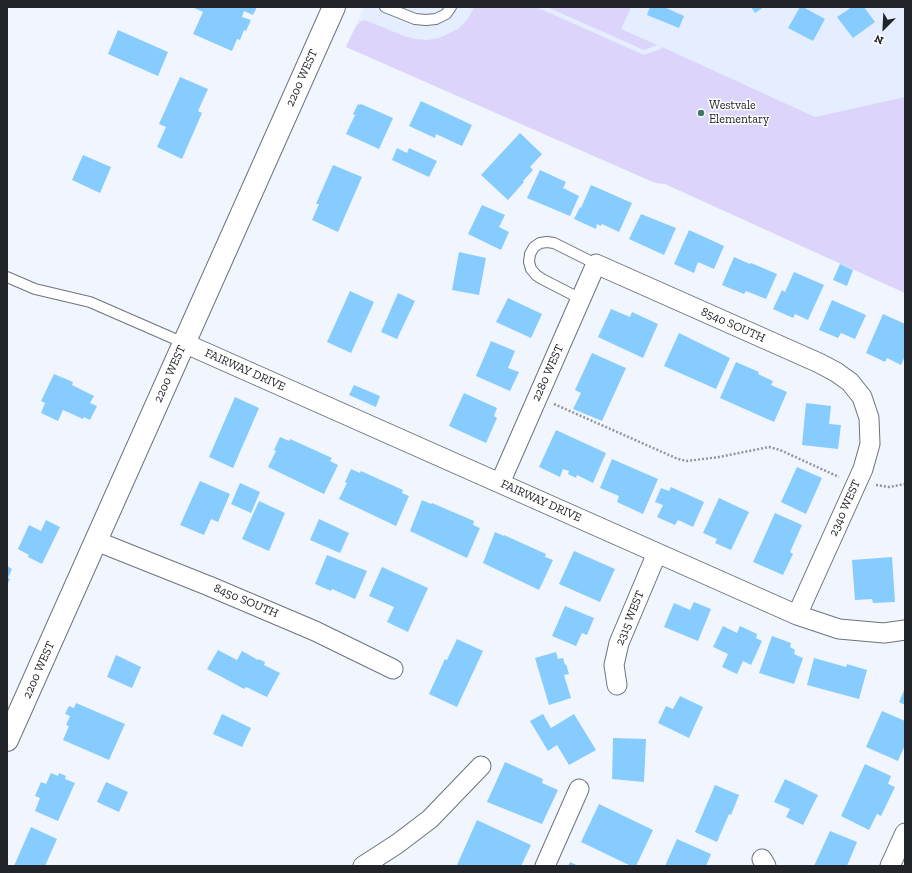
<!DOCTYPE html>
<style>
body{margin:0}
#map{position:relative;width:912px;height:873px;overflow:hidden;background:#f1f6fe;font-family:"Zilla Slab",serif}
canvas{display:block}
.frame{position:absolute;inset:0;border:8px solid #212429;pointer-events:none}
.north{position:absolute;left:864px;top:8px;width:40px;height:40px;-webkit-text-stroke:3px #fff;paint-order:stroke;rotate:204deg;font-size:11px;font-weight:700;line-height:16px;text-align:center;color:#212429}
.north::after{content:'';display:block;margin:auto;width:14px;height:18px;background:#212429;clip-path:polygon(50% 0,100% 100%,50% 72%,0 100%)}
</style>
<div id="map">
<canvas width="912" height="873"></canvas>
<div class="frame"></div>
<div class="north">N</div>
</div>
<script>
const ctx = document.querySelector('canvas').getContext('2d');
ctx.lineJoin = 'round';
function fillPath(path, color) { ctx.fillStyle = color; ctx.fill(path, 'evenodd'); }
const shape = rows => new Path2D(rows.map(r => 'M' + r).join(''));
function stroke(path, color, width, dash) { ctx.strokeStyle = color; ctx.lineWidth = width; ctx.lineCap = dash ? 'butt' : 'round'; ctx.setLineDash(dash || []); ctx.stroke(path); }
function write(font, color, halo, rows, align = 'center') {
  ctx.font = font + ' "Zilla Slab",serif'; ctx.lineWidth = 3; ctx.setLineDash([]); ctx.textBaseline = 'middle'; ctx.strokeStyle = halo; ctx.fillStyle = color; for (const [text, x, y, turn = 0] of rows) {
    ctx.save(); ctx.translate(x, y); ctx.rotate((+turn || 0) * Math.PI / 180); ctx.textAlign = isNaN(turn) ? turn : align; if (halo) ctx.strokeText(text, 0, 0); ctx.fillText(text, 0, 0); ctx.restore();
  }
}
fillPath(shape([
 [364,7,905,7,905,293,665,184,656,183,646,179,346,47]
]), '#e4eefe');
fillPath(shape([
 [474,7,536,7,644,55,661,49,662,47,815,117,905,97,905,293,665,184,656,183,646,179,346,47,355,28,361,21,365,20,404,36,415,39,427,40,439,38,458,29,468,19],
 [547,7,631,7,621,29,657,45,644,50]
]), '#dcd4fb');
fillPath(shape([
 [192,7,257,7,253,15,244,11,242,17,251,20,246,31,244,30,240,40,237,39,232,51,193,34,203,12],
 [650,7,664,7,684,16,679,28,647,15],
 [751,7,764,7,755,13],
 [800,7,803,7,825,19,813,41,788,28],
 [852,7,864,7,875,22,853,38,837,17],
 [118,30,168,52,158,76,108,54],
 [180,77,208,89,198,111,202,113,182,159,157,147,166,127,159,124],
 [421,101,472,125,462,146,436,134,435,138,409,126],
 [358,104,360,105,361,104,393,118,379,149,346,134,355,115,353,114],
 [520,133,542,154,530,167,533,170,523,181,524,182,508,200,481,175],
 [397,148,407,153,409,148,437,161,429,177,392,160],
 [83,155,111,167,100,193,72,180],
 [333,165,362,177,338,232,312,220,319,204,316,204],
 [540,170,566,182,563,188,579,196,570,216,527,198],
 [591,185,632,203,619,232,602,224,601,226,597,224,596,229,574,219,580,207,581,208],
 [482,205,505,215,499,227,509,232,501,250,468,234],
 [641,214,676,228,664,255,629,239],
 [689,230,724,246,714,269,698,262,694,273,674,264],
 [459,252,486,258,479,295,452,290],
 [734,257,750,264,751,263,777,274,766,299,746,291,744,294,722,285],
 [840,264,853,270,847,286,833,280],
 [794,272,824,285,808,320,795,314,793,318,773,309,782,290,785,292],
 [350,291,374,302,351,353,327,342],
 [398,293,415,301,397,339,381,332],
 [508,298,542,314,531,338,496,322],
 [832,300,866,315,855,339,841,333,838,338,819,330],
 [611,309,630,317,632,312,658,324,643,358,598,337],
 [883,314,905,324,905,356,901,365,887,358,885,362,866,353],
 [679,333,730,358,716,389,664,366],
 [491,341,515,351,508,368,519,372,510,391,476,376],
 [592,353,626,368,602,421,573,409,581,393,575,390],
 [736,362,759,372,758,374,773,381,771,385,787,392,774,422,720,398],
 [54,374,73,382,72,385,94,396,90,403,97,406,90,420,84,417,83,419,63,410,58,421,41,413,45,403,41,401],
 [354,385,380,396,376,407,349,395],
 [464,393,497,408,494,416,497,418,486,443,449,426],
 [235,397,259,408,233,468,209,457],
 [806,403,831,406,829,424,841,425,838,449,802,445],
 [556,430,606,453,593,483,577,475,576,478,568,474,569,471,563,469,560,477,539,467],
 [280,437,289,441,290,439,332,458,330,461,338,465,324,494,268,467,276,451,274,450],
 [612,459,658,479,643,514,617,502,619,496,600,488],
 [797,467,822,478,806,514,781,502],
 [351,469,360,473,361,471,403,490,402,493,409,496,396,526,339,499,347,483,345,482],
 [200,481,230,494,218,522,211,519,204,535,180,525],
 [240,483,260,492,251,513,231,504],
 [671,487,704,502,693,527,678,520,675,525,657,517,663,505,655,502,661,488,669,491],
 [719,498,749,512,731,550,715,543,717,539,703,533],
 [422,500,431,504,432,503,474,521,473,525,480,528,467,558,410,531],
 [259,501,285,513,269,551,242,539],
 [775,513,802,525,790,552,793,554,783,575,753,562],
 [319,519,349,533,340,553,310,540],
 [46,520,60,527,42,564,28,557,29,555,18,549,29,525,41,531],
 [495,532,504,536,504,535,546,554,545,557,553,560,539,590,483,563],
 [574,551,615,569,600,602,559,584],
 [327,555,367,571,355,599,332,589,331,591,315,584],
 [892,557,895,602,873,603,872,599,855,600,852,560],
 [7,566,12,569,8,578,10,579,7,585],
 [382,567,428,588,408,632,387,622,394,607,369,596],
 [694,602,711,609,698,641,664,627,674,603,690,610],
 [565,606,594,618,587,635,582,633,576,646,552,636],
 [723,626,737,633,740,626,757,634,756,638,762,641,751,665,743,661,737,674,722,667,728,654,713,647],
 [772,636,791,643,790,647,795,650,794,654,803,658,794,684,759,673],
 [457,639,483,651,457,707,429,694,445,659,447,660],
 [218,650,237,660,242,651,258,660,259,659,265,662,264,665,280,673,267,697,246,687,244,689,207,669],
 [556,652,558,659,563,658,565,665,566,664,569,674,564,675,571,698,549,705,535,658],
 [116,655,141,667,132,688,107,677],
 [814,658,846,667,847,664,867,670,859,699,807,685],
 [905,688,905,705,899,702],
 [680,696,703,707,689,738,658,723,666,706,673,709],
 [76,703,125,724,109,760,63,740,69,726,66,725,70,716,65,714,69,706,74,708],
 [882,711,905,721,905,745,898,761,866,747],
 [222,714,251,728,242,747,213,734],
 [543,714,551,728,574,714,596,750,569,765,557,745,548,751,530,721],
 [613,738,646,739,644,782,612,779],
 [505,762,543,779,542,783,558,790,542,824,487,802],
 [865,764,891,776,888,784,895,787,881,816,877,814,869,830,841,816],
 [51,773,58,776,59,773,66,776,65,779,75,783,58,821,35,811,40,798,35,796,41,782,46,784],
 [785,779,818,795,803,825,786,817,790,809,774,802],
 [106,782,128,792,119,812,97,802],
 [715,785,739,795,731,815,729,814,717,842,695,832],
 [599,804,653,830,636,866,631,866,581,842],
 [477,820,531,845,521,866,460,866,457,865],
 [31,827,57,839,45,866,14,866],
 [830,831,857,842,847,866,814,866],
 [677,839,711,854,706,866,665,866],
 [570,862,579,866,568,866]
]), '#87ccff');
const service = shape([
 [385,7,415,19,426,20,436,19,446,14,451,7],
 [7,277,35,289,90,302,184,343],
 [581,299,542,279,536,275,531,269,529,262,530,254,534,247,540,243,547,242,554,243,596,264]
]);
const minor = shape([
 [184,343,797,615,839,629,884,633,905,630],
 [500,483,596,264,819,363,836,372,850,382,862,397,869,418,870,444,863,469,797,615],
 [96,541,209,586,315,631,393,669],
 [617,685,614,665,619,643,657,553],
 [762,859,766,866],
 [363,866,397,844,430,819,481,766],
 [545,866,579,789],
 [890,866,905,833]
]);
const tertiary = shape([
 [7,740,334,7]
]);
stroke(service, '#6c737f', 12);
stroke(minor, '#6c737f', 21);
stroke(tertiary, '#6c737f', 24);
stroke(shape([
 [554,404,678,459,687,461,719,457,769,447,780,450,839,477],
 [876,485,889,487,905,484]
]), '#92969d', 2.5, [2, 2]);
stroke(service, '#fff', 10);
stroke(minor, '#fff', 19);
stroke(tertiary, '#fff', 22);
for (const [x, y, r, color] of [
 [701,113,4,"#3e7b66"]
]) { const dot = new Path2D(); dot.arc(x, y, r, 0, 2 * Math.PI); ctx.fillStyle = color; ctx.fill(dot); stroke(dot, '#fff', 1.5); }
write('12px', '#212429', '#fff', [
 ["2200 WEST",302,78,-66],
 ["8540 SOUTH",733,325,24],
 ["FAIRWAY DRIVE",245,370,24],
 ["2280 WEST",548,373,-66],
 ["2200 WEST",170,374,-66],
 ["FAIRWAY DRIVE",541,501,24],
 ["2340 WEST",845,508,-66],
 ["8450 SOUTH",246,601,23],
 ["2315 WEST",630,618,-68],
 ["2200 WEST",39,670,-66]
]);
write('12px', '#212429', '#fff', [
 ["Westvale",709,106],
 ["Elementary",709,120]
], 'left');
</script>
